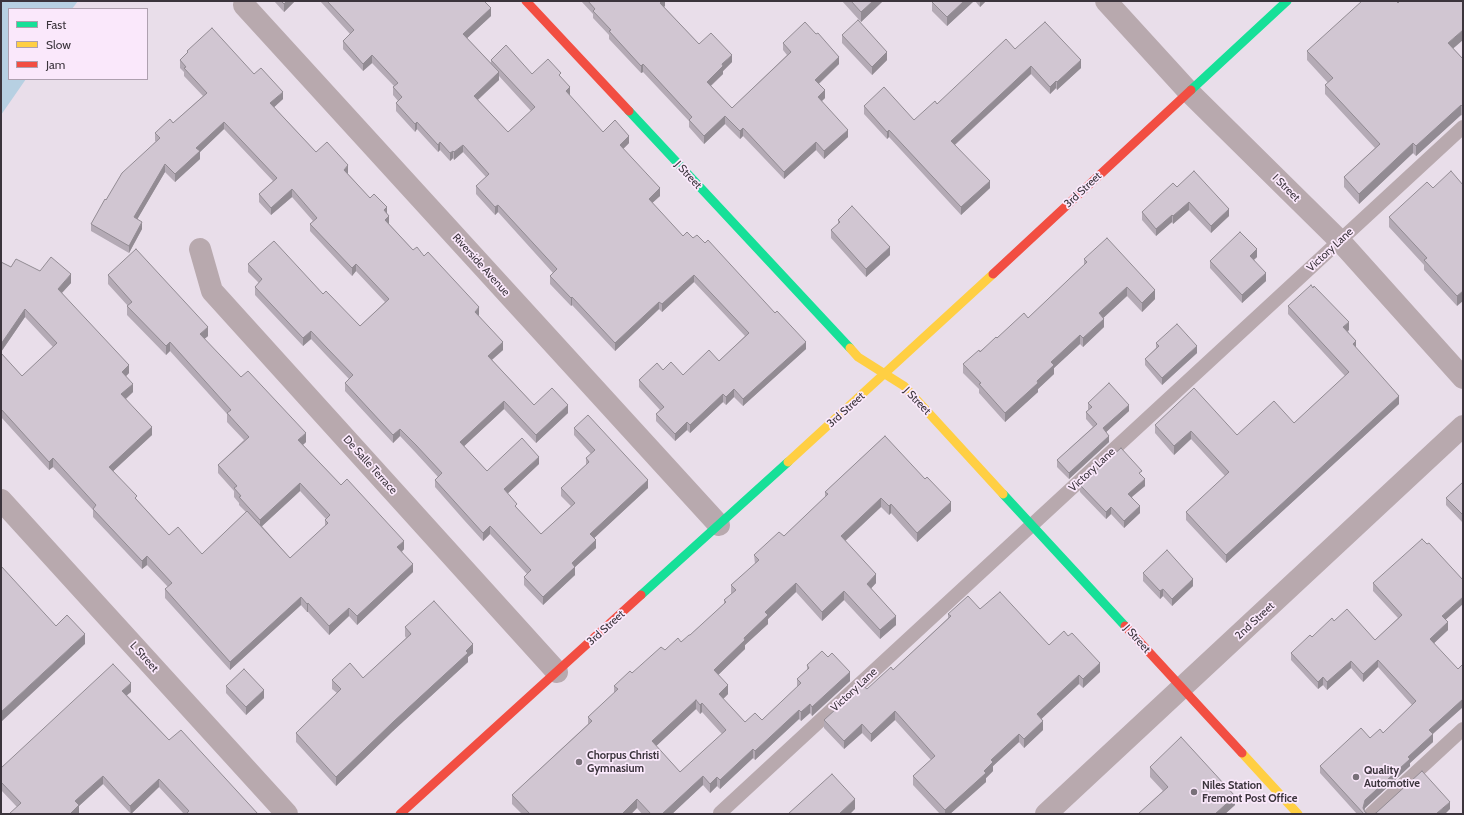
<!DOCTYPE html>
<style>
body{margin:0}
#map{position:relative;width:1464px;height:815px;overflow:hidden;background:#e9deea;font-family:Cabin,sans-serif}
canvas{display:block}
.frame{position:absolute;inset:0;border:2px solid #3b343c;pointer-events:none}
.legend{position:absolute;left:8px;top:8px;width:140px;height:72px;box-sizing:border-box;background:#fae8fb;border:1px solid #aea0af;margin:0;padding:5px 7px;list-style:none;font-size:12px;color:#3b343c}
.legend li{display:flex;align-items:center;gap:8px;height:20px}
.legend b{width:20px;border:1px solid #aea0af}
</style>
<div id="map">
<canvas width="1464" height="815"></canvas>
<div class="frame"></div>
<ul class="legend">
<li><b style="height:5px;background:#16e098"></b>Fast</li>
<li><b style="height:5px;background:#ffcf43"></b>Slow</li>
<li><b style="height:5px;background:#f24e42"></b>Jam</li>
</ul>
</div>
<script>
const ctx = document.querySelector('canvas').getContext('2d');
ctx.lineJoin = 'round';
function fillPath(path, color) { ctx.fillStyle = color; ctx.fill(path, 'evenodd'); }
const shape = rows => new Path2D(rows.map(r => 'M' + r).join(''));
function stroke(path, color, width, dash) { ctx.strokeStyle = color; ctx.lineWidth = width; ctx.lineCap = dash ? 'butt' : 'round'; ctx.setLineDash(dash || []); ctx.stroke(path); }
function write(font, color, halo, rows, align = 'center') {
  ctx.font = font + ' Cabin,sans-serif'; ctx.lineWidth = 3.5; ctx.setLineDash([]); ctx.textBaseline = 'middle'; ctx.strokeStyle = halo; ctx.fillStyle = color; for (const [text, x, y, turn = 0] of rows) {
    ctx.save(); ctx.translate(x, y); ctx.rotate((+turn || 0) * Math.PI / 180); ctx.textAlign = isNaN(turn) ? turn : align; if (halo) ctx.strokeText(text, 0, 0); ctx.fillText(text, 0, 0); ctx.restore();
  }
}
fillPath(shape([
 [1,1,78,1,72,9,9,9,9,79,26,79,1,115]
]), '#b7d0e2');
stroke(shape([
 [720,813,1463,127],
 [1371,814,1463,729]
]), '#b8a9ae', 14);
stroke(shape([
 [1106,1,1189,92,1340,241,1463,378],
 [244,5,719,525],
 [200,249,212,291,557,672],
 [1,500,287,814],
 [1046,814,1463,426]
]), '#b8a9ae', 22);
stroke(shape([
 [1191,90,1287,1],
 [629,111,850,348],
 [1003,494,1125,626],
 [641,595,788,462]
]), '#16e098', 9);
stroke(shape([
 [850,348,858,357,904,386,1003,494],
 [788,462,993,274],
 [1242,753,1298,814]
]), '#ffcf43', 9);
stroke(shape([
 [526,1,629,111],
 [993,274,1191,90],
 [1125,626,1242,753],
 [400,814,641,595]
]), '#f24e42', 9);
fillPath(shape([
 [274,1,295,1,284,12],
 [320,1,484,1,491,16,467,38,491,63,491,60,532,74,561,78,570,95,569,96,603,132,629,143,623,149,660,196,652,203,683,236,693,238,806,349,743,406,734,397,726,405,723,402,690,433,687,430,675,441,656,421,656,414,660,410,639,387,639,380,663,370,683,375,719,361,745,336,694,282,662,312,659,309,615,351,572,305,571,306,550,284,550,276,553,273,498,212,495,215,476,194,476,186,486,177,463,152,454,160,453,158,450,161,440,150,438,152,417,129,415,132,396,111,396,103,398,101,393,95,393,87,394,86,372,63,363,71,343,49,343,41,350,34],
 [499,76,531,111,508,132,478,100,499,80],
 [581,1,665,1,665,6,664,7,699,44,732,62,723,71,723,74,711,86,732,108,787,55,783,50,783,43,839,64,819,84,825,98,821,101,848,137,824,159,816,150,784,179,743,136,740,139,725,124,704,144,689,127,689,121,643,72,641,73,609,39,609,35,593,18,593,14],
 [842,1,883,1,861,22],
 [974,1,947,26,932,11,932,2],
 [975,1,986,1,980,7],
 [842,35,887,60,872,75,842,43],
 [1453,48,1463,59,1463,116,1461,115,1416,156,1413,153,1359,204,1344,187,1344,177,1375,148,1325,94,1325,85,1328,83,1307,60,1307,51],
 [1015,49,1081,68,1057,90,1056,88,1050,94,1031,74,955,145,990,188,961,215,889,137,887,139,864,114,864,106,914,120],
 [187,51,254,74,283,99,274,107,316,152,348,173,348,174,370,198,387,213,389,224,413,250,479,315,478,316,503,350,492,360,534,405,568,413,536,443,504,409,464,446,487,471,539,464,507,494,517,508,541,534,571,506,561,496,561,488,586,465,586,458,591,454,574,435,574,428,648,488,594,538,596,548,575,567,575,575,543,605,524,585,524,577,527,574,490,534,483,541,464,520,435,487,435,480,438,477,416,453,400,436,393,443,345,391,345,383,349,379,327,356,311,339,303,346,255,295,255,287,259,283,248,272,248,264,323,294,360,326,385,302,356,271,352,276,310,231,310,224,313,221,292,197,271,215,259,202,259,194,273,181,224,129,200,152,200,159,175,182,165,172,137,219,142,229,129,253,91,231,91,224,106,200,156,141,155,141,155,133,173,123,203,96,184,76,184,72,180,68,180,60,187,54],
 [1463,185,1457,306,1424,270,1424,265,1389,227,1389,217,1433,188],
 [1177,187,1229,216,1211,233,1189,210,1173,224,1172,222,1156,236,1142,220,1142,212],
 [838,220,890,255,866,277,831,238,831,230,838,224],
 [1257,257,1254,260,1266,281,1242,303,1210,268,1210,261],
 [1084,259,1155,299,1142,312,1127,296,1103,318,1104,327,1083,347,1080,344,1054,368,1054,374,1038,389,1038,392,1005,422,979,393,979,389,963,373,963,364,997,338,1028,318,1084,265],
 [1,262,11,267,40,271,71,283,62,293,129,373,126,376,133,392,126,399,152,435,113,471,137,500,169,535,202,554,246,512,239,505,239,503,234,497,234,491,218,473,218,465,244,440,227,422,227,414,170,351,166,355,127,315,127,306,128,306,108,284,108,275,208,336,204,339,241,377,306,442,303,445,341,485,404,549,402,552,413,572,357,625,349,616,329,635,308,612,307,612,301,605,230,670,165,598,165,589,168,587,147,565,142,569,93,517,93,510,53,467,49,470,1,417,1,353,22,376,53,347,25,317,1,352],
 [300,491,326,519,325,520,325,526,290,558,262,526],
 [1288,306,1349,330,1348,331,1356,349,1399,404,1226,563,1186,520,1186,512,1225,476,1191,439,1174,455,1155,433,1155,425,1237,435,1294,423,1345,376,1288,314],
 [1156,343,1197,353,1162,385,1145,365,1145,359,1156,348],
 [1088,403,1129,411,1106,432,1109,442,1069,479,1057,467,1057,460,1093,427,1086,419,1086,412,1088,410],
 [885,436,951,511,917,542,891,513,889,515,881,507,845,540,876,583,871,588,896,625,880,639,844,600,822,621,796,592,768,619,768,624,745,645,745,649,718,675,728,694,723,699,745,722,762,720,797,687,797,679,807,670,807,665,850,681,812,716,810,713,801,721,799,719,755,760,753,758,720,789,717,786,710,793,703,785,672,814,642,814,637,808,631,814,522,814,512,804,512,795,588,724,588,717,614,693,614,686,665,650,681,642,690,635,724,604,724,600,731,594,731,585,755,564,754,555,784,536,825,497,825,492],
 [696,709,700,714,702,712,722,734,680,772,656,746],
 [1463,482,1463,523,1446,505,1446,498],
 [1080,485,1145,486,1132,497,1140,513,1124,528,1111,514,1106,519,1080,492],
 [1143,573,1193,586,1172,606,1163,596,1160,599,1143,581],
 [1373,583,1446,620,1448,630,1434,643,1463,707,1433,734,1433,742,1410,763,1410,766,1365,808,1364,811,1368,814,1357,814,1320,773,1320,766,1370,738,1383,733,1412,705,1378,667,1363,682,1351,668,1327,690,1323,685,1318,689,1291,660,1291,653,1334,621,1375,640,1398,618,1373,591],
 [980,609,1100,672,1083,688,1079,684,1041,719,1043,730,1024,748,1019,742,993,766,993,771,986,778,986,782,950,814,940,814,913,785,913,776,931,760,895,720,871,742,862,733,844,749,824,728,824,720,893,670,948,618,948,614],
 [405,627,473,653,468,657,468,662,393,731,336,786,296,742,296,733,337,693,332,689,332,680,363,678,406,638,405,636],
 [226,686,264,698,246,715,226,693],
 [131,692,127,695,169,740,258,814,184,814,159,787,131,814,103,784,79,806,79,814,17,807,1,790,1,768],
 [1150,767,1235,805,1225,814,1138,814,1163,791,1150,777]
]), '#b4aab5');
fillPath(shape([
 [287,1,295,1,284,12,284,4],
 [662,1,665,1,665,6,660,10,660,3],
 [873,1,883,1,861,22,861,12],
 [964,1,974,1,947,26,947,17],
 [980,1,986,1,980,7],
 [491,8,491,16,463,42,463,34],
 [1463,30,1463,40,1448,53,1448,43],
 [887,52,887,60,872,75,872,67],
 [372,55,372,63,363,71,363,64],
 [732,55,732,62,723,71,723,74,707,89,707,82,722,64],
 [839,57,839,64,815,87,815,80],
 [1081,60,1081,68,1057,90,1057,82],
 [643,64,643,72,641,73,641,66],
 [1031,66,1031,74,951,148,951,141],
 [499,72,499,80,474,103,474,96],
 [1056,81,1056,88,1050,94,1050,87],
 [570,87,570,95,566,99,566,91],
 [825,90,825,98,818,105,818,97],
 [283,92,283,99,270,111,270,103],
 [1461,105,1461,115,1416,156,1416,146],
 [725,116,725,124,704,144,704,136],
 [224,122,224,129,200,152,200,159,175,182,175,174,196,148],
 [417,122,417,129,415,132,415,124],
 [743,128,743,136,740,139,740,131],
 [848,130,848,137,824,159,824,151],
 [889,130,889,137,887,139,887,132],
 [629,136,629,143,620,152,620,145],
 [440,142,440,150,438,152,438,145],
 [816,142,816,150,784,179,784,172],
 [1413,143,1413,153,1359,204,1359,194],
 [463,145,463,152,454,160,454,152],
 [453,151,453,158,450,161,450,153],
 [165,164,165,172,134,225,134,217],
 [348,165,348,173,344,177,344,170],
 [990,181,990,188,961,215,961,207],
 [660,188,660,196,649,206,649,199],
 [292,189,292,197,271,215,271,208],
 [1189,202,1189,210,1173,224,1173,216],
 [498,205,498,212,495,215,495,207],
 [387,207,387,215,384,210],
 [1229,209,1229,216,1211,233,1211,226],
 [1172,215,1172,222,1156,236,1156,229],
 [389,216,389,224,385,228,385,220],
 [142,222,142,229,129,253,129,246],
 [890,247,890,255,866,277,866,269],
 [1257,249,1257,257,1250,263,1250,256],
 [356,264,356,271,352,276,352,268],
 [1266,273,1266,281,1242,303,1242,295],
 [71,274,71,283,58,297,58,289],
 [694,275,694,282,662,312,662,304],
 [1127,287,1127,296,1099,322,1099,313],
 [1155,290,1155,299,1142,312,1142,303],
 [1463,291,1463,301,1457,306,1457,296],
 [572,297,572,305,571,306,571,298],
 [659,302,659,309,615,351,615,343],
 [479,307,479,315,475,319,475,312],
 [25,309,25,317,1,352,1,344],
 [1104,319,1104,327,1083,347,1083,338],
 [1349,322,1349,330,1343,335,1343,327],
 [208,327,208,336,200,343,200,334],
 [311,331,311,339,303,346,303,338],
 [1080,335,1080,344,1054,368,1054,374,1038,389,1038,392,1005,422,1005,413,1037,381,1051,362],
 [1356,341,1356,349,1353,344],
 [170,342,170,351,166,355,166,346],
 [503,342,503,350,488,363,488,356],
 [806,342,806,349,743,406,743,399],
 [1197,346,1197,353,1162,385,1162,378],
 [129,365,129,373,122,380,122,372],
 [133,384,133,392,121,403,121,394],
 [734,389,734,397,726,405,726,397],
 [723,394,723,402,690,433,690,425],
 [1399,396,1399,404,1226,563,1226,555],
 [504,401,504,409,460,450,460,442],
 [568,405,568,413,536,443,536,435],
 [1129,405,1129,411,1103,435,1103,428],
 [687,422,687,430,675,441,675,434],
 [152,427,152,435,109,475,109,467],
 [400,429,400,436,393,443,393,435],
 [1191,431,1191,439,1174,455,1174,446],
 [306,433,306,442,298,449,298,440],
 [1109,436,1109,442,1069,479,1069,473],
 [539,457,539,464,504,497,504,489],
 [53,458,53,467,49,470,49,462],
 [1145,479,1145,486,1128,500,1128,494],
 [648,480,648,488,590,542,590,534],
 [300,483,300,491,260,528,260,520],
 [881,498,881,507,841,545,841,536],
 [951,502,951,511,917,542,917,533],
 [891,504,891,513,889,515,889,506],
 [1140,506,1140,513,1124,528,1124,521],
 [1111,507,1111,514,1106,519,1106,512],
 [490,526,490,534,483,541,483,533],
 [596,540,596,548,575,567,575,575,543,605,543,597,572,563],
 [404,541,404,549,397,556,397,547],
 [147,556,147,565,142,569,142,561],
 [413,564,413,572,357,625,357,616],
 [876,574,876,583,867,593,867,584],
 [1193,579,1193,586,1172,606,1172,599],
 [796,583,796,592,768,619,768,624,745,645,745,649,714,679,714,670,744,638,765,612],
 [1163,589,1163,596,1160,599,1160,591],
 [844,591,844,600,822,621,822,612],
 [301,597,301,605,230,670,230,662],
 [1463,597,1463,604,1442,623,1442,616],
 [308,603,308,612,307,612,307,604],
 [349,608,349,616,329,635,329,626],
 [896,616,896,625,880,639,880,630],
 [1448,622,1448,630,1430,647,1430,639],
 [85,634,85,644,1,722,1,712],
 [473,644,473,653,468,657,468,662,393,731,336,786,336,777],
 [1378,660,1378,667,1363,682,1363,674],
 [1351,661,1351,668,1327,690,1327,682],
 [1100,663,1100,672,1083,688,1083,679],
 [850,672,850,681,812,716,812,707],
 [1079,675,1079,684,1037,723,1037,714],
 [1323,677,1323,685,1318,689,1318,682],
 [131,683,131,692,122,699,122,691],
 [728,685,728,694,719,703,719,694],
 [264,690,264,698,246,715,246,707],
 [1463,699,1463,707,1429,737,1429,730],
 [696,700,696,709,652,750,652,741],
 [702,703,702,712,700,714,700,705],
 [810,704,810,713,801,721,801,712],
 [799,710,799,719,755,760,755,751],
 [895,711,895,720,871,742,871,734],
 [1043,721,1043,730,1024,748,1024,739],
 [862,724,862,733,844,749,844,741],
 [1019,734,1019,742,993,766,993,771,986,778,986,782,950,814,945,814,945,810,984,771,991,760],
 [1433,734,1433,742,1410,763,1410,766,1365,808,1363,814,1363,808,1365,800,1408,757],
 [753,749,753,758,720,789,720,780],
 [103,776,103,784,79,806,79,814,70,814,75,801],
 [703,776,703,785,672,814,662,814],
 [717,777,717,786,710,793,710,784],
 [159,779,159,787,131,814,130,806],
 [1235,796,1235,805,1225,814,1215,814],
 [637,799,637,808,631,814,622,814],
 [855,799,855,809,850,814,839,814],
 [1450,802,1450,809,1445,814,1437,814,1437,813]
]), '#928b93');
const building = shape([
 [281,1,287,1,284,4,281,1],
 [327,1,484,1,491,8,463,34,499,72,474,96,508,132,535,107,491,60,506,45,532,74,548,59,561,73,559,75,570,87,566,91,603,132,615,120,629,136,620,145,660,188,649,199,683,236,687,232,693,238,697,235,705,243,708,240,775,313,777,311,806,342,743,399,734,389,726,397,723,394,690,425,687,422,675,434,656,414,664,407,639,380,657,363,663,370,671,362,683,375,709,350,719,361,749,333,694,275,662,304,659,302,615,343,572,297,571,298,550,276,557,269,498,205,495,207,476,186,489,174,463,145,454,152,453,151,450,153,440,142,438,145,417,122,415,124,396,103,402,97,393,87,398,83,372,55,363,64,343,41,354,30,327,1],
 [588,1,662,1,660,3,699,44,711,33,732,55,722,64,723,66,707,82,732,108,791,52,783,43,805,22,816,34,818,33,839,57,815,80,825,90,818,97,848,130,824,151,816,142,784,172,743,128,740,131,725,116,704,136,689,120,692,117,643,64,641,66,609,31,611,30,593,11,595,9,588,1],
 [851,1,873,1,861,12,851,1],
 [933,1,964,1,947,17,932,2,933,1],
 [1362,1,1396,1,1398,3,1400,1,1463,1,1463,30,1448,43,1463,59,1463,107,1461,105,1416,146,1413,143,1359,194,1344,177,1380,144,1325,85,1333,78,1307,51,1362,1],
 [858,20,887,52,872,67,842,35,858,20],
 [1045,22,1081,60,1057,82,1056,81,1050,87,1031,66,951,141,990,181,961,207,889,130,887,132,864,106,884,87,914,120,935,101,937,104,1006,39,1015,49,1045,22],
 [212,28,254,74,261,68,283,92,270,103,316,152,327,142,348,165,344,170,370,198,374,194,387,207,384,210,389,216,385,220,413,250,417,247,424,256,428,252,479,307,475,312,503,342,488,356,534,405,552,388,568,405,536,435,504,401,460,442,487,471,522,438,539,457,504,489,517,504,515,506,541,534,575,503,561,488,589,462,586,458,595,450,574,428,588,415,648,480,590,534,596,540,572,563,575,567,543,597,524,577,531,570,490,526,483,533,464,512,435,480,442,473,416,445,400,429,393,435,345,383,353,375,327,348,311,331,303,338,255,287,262,279,248,264,274,241,323,294,326,291,360,326,389,299,356,264,352,268,310,224,317,218,292,189,271,208,259,194,277,178,224,122,196,148,200,151,175,174,165,164,134,217,142,222,129,246,91,224,105,199,106,200,122,173,160,138,155,133,170,119,173,123,207,93,184,68,186,67,180,60,188,52,187,51,212,28],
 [1194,171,1229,209,1211,226,1189,202,1173,216,1172,215,1156,229,1142,212,1173,183,1177,187,1194,171],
 [1451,171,1463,185,1463,291,1457,296,1424,260,1427,258,1389,217,1427,182,1433,188,1451,171],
 [852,206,890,247,866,269,831,230,840,222,838,220,852,206],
 [1240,232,1257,249,1250,256,1266,273,1242,295,1210,261,1240,232],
 [1107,238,1155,290,1142,303,1127,287,1099,313,1104,319,1083,338,1080,335,1051,362,1054,365,1037,381,1038,383,1005,413,979,384,981,383,963,364,979,350,980,352,996,337,997,338,1024,313,1028,318,1087,262,1084,259,1107,238],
 [136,249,208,327,200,334,241,377,248,371,306,433,298,440,341,485,347,479,404,541,397,547,413,564,357,616,349,608,329,626,308,603,307,604,301,597,230,662,165,589,172,583,147,556,142,561,93,509,96,505,53,458,49,462,1,409,1,353,22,376,57,343,25,309,1,344,1,262,11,267,16,259,40,271,51,257,71,274,58,289,129,365,122,372,133,384,121,394,152,427,109,467,137,496,135,498,169,535,178,527,202,554,247,511,290,558,328,523,325,520,330,515,300,483,260,520,239,497,241,496,234,488,237,486,218,465,249,437,227,413,231,410,170,342,166,346,127,306,132,302,108,275,136,249],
 [1311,285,1313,288,1314,286,1349,322,1343,327,1356,341,1353,344,1399,396,1226,555,1186,512,1229,472,1191,431,1174,446,1155,425,1194,388,1237,435,1274,401,1294,423,1349,372,1288,306,1311,285],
 [1177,324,1197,346,1162,378,1145,359,1159,346,1156,343,1177,324],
 [1109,383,1129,405,1103,428,1109,436,1069,473,1057,460,1097,424,1086,412,1092,407,1088,403,1109,383],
 [885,436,925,479,927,477,951,502,917,533,891,504,889,506,881,498,841,536,876,574,867,584,896,616,880,630,844,591,822,612,796,583,765,612,768,615,744,638,745,640,714,670,728,685,719,694,745,722,755,713,762,720,801,683,797,679,809,668,807,665,822,651,828,657,832,653,850,672,812,707,810,704,801,712,799,710,755,751,753,749,720,780,717,777,710,784,703,776,662,814,651,814,637,799,622,814,530,814,512,795,592,721,588,717,618,689,614,686,630,671,632,673,661,647,665,650,678,638,681,642,689,635,690,635,726,602,724,600,736,590,731,585,759,560,754,555,779,532,784,536,828,494,825,492,885,436],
 [696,700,700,705,702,703,726,730,680,772,652,741,696,700],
 [1121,448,1142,471,1139,473,1145,479,1128,494,1140,506,1124,521,1111,507,1106,512,1080,485,1121,448],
 [1463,482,1463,515,1446,498,1463,482],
 [1422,539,1427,544,1429,543,1463,580,1463,597,1442,616,1448,622,1430,639,1458,669,1463,664,1463,699,1429,730,1433,734,1408,757,1410,759,1365,800,1363,808,1365,812,1368,814,1364,814,1320,766,1361,728,1370,738,1380,729,1383,733,1416,701,1378,660,1363,674,1351,661,1327,682,1323,677,1318,682,1291,653,1310,635,1312,637,1332,618,1334,621,1347,609,1375,640,1402,615,1373,583,1422,539],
 [1167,550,1193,579,1172,599,1163,589,1160,591,1143,573,1167,550],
 [1,566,56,626,67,615,85,634,1,712,1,566],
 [1000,592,1049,645,1064,631,1068,636,1072,633,1100,663,1083,679,1079,675,1037,714,1043,721,1024,739,1019,734,991,760,993,762,984,771,986,773,945,810,913,776,935,756,895,711,871,734,862,724,844,741,824,720,862,685,867,689,891,667,893,670,951,616,948,614,968,596,980,609,1000,592],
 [434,601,473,644,466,651,468,653,393,722,336,777,296,733,341,689,332,680,350,663,363,678,411,634,405,627,434,601],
 [113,664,131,683,122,691,169,740,181,730,258,814,186,814,189,811,159,779,130,806,103,776,75,801,79,805,70,814,9,814,21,803,1,782,1,774,2,773,1,772,1,768,113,664],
 [244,669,264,690,246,707,226,686,244,669],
 [1181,737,1235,796,1215,814,1138,814,1168,787,1150,767,1181,737],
 [1422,771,1450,802,1437,813,1438,814,1374,814,1376,813,1422,771],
 [832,774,855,799,839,814,788,814,832,774]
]);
fillPath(building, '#d1c6d2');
stroke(building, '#928b93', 1);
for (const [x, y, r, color] of [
 [579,762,4,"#787079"],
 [1356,777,4,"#787079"],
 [1194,792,4,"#787079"]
]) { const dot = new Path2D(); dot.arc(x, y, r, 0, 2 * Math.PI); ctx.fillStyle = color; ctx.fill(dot); stroke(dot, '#fae8fb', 1.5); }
write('11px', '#3b343c', '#fae8fb', [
 ["J Street",688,175,47],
 ["I Street",1286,188,45],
 ["3rd Street",1083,190,-43],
 ["Victory Lane",1330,250,-43],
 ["Riverside Avenue",481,265,48],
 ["J Street",917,401,46],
 ["3rd Street",846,410,-42],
 ["De Salle Terrace",370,465,48],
 ["Victory Lane",1092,470,-43],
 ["2nd Street",1255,621,-43],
 ["3rd Street",606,628,-42],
 ["J Street",1137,639,48],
 ["L Street",144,657,48],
 ["Victory Lane",854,690,-43]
]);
write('bold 11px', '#3b343c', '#fae8fb', [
 ["Chorpus Christi",587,756],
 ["Gymnasium",587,769],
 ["Quality",1364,771],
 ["Automotive",1364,784],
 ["Niles Station",1202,786],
 ["Fremont Post Office",1202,799]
], 'left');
</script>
